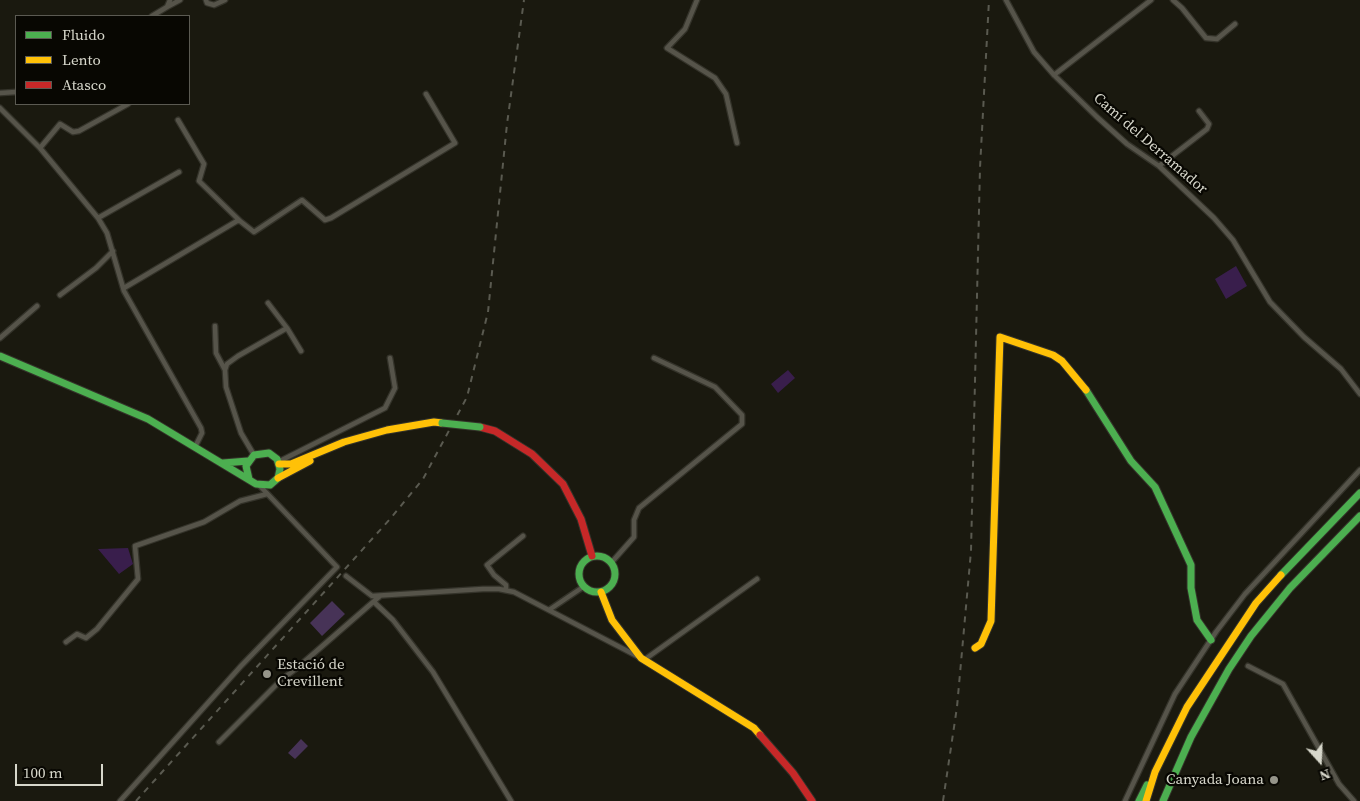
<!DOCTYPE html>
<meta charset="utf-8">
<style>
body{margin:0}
#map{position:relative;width:1360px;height:801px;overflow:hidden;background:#1a190f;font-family:"Source Serif 4",serif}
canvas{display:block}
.legend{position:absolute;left:15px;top:15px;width:175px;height:90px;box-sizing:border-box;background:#080702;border:1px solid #5b5a52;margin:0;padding:6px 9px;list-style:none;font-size:15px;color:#d7d7cb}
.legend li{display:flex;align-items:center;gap:10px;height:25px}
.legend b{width:25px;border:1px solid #5b5a52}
.north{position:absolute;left:1295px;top:736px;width:50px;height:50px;-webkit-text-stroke:4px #080702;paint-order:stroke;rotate:160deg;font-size:14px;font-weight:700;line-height:20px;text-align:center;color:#d7d7cb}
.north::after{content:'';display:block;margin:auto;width:18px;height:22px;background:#d7d7cb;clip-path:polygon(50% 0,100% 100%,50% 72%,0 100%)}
.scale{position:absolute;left:15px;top:764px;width:88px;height:22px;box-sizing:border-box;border:2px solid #d7d7cb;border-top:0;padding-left:6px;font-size:15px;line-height:18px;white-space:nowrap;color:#d7d7cb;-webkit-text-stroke:4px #080702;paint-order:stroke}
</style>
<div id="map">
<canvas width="1360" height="801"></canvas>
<ul class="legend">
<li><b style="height:6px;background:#4caf50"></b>Fluido</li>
<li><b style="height:6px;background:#ffc107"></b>Lento</li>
<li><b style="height:6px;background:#c62828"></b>Atasco</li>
</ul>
<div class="north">N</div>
<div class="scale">100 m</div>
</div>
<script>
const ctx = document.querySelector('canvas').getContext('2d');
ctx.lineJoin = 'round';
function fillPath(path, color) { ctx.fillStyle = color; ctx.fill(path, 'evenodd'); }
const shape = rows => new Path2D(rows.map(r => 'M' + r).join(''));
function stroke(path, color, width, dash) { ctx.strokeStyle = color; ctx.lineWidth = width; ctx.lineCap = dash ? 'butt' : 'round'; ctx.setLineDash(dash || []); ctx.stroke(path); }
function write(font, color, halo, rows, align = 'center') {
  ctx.font = font + ' "Source Serif 4",serif'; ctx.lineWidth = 4.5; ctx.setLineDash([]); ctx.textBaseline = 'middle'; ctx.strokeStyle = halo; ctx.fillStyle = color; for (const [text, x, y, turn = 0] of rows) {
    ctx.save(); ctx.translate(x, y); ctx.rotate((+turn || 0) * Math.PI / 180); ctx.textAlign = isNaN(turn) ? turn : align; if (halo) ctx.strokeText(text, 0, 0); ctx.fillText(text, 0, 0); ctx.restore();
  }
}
fillPath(shape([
 [332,601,345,614,322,636,310,623],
 [301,739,308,746,295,759,288,753]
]), '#473357');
fillPath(shape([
 [1236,266,1247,286,1226,299,1215,279],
 [788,370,795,378,778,393,771,384],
 [128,548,133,564,119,574,98,549]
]), '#391e4c');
const street = shape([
 [206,0,207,3,214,5,225,0],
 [697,0,685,29,667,48,715,78,726,94,737,143],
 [1006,0,1034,52,1054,75,1097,117,1127,144,1159,166,1214,218,1233,240,1270,302,1304,337,1341,369,1360,394],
 [1173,0,1182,8,1206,38,1217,39,1235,24],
 [167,7,180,0],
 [152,16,167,7,170,0],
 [1054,75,1151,0],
 [0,93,16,92],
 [0,108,40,148,98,218,107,233,124,291,201,428,202,433,195,447],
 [178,120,204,164,199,181,240,221],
 [40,148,60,124,73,132,79,131,128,104],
 [1159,166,1207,129,1209,124,1199,111],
 [98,218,179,172],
 [124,288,237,221,240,221,254,232,302,200,325,220,331,218,455,143,426,94],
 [60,295,96,268,113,251],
 [215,326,216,353,225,370],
 [287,328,301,351],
 [0,338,37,306],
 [254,455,241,433,226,387,225,370,227,364,238,356,287,328,268,303],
 [278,462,385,408,395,388,390,358],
 [611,563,634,537,634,520,639,508,742,424,742,415,715,387,654,358],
 [346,576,372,596,483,589,499,589,514,592,637,656],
 [506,590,506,585,494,575,487,565,523,536],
 [374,602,393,620,433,672,511,801],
 [549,610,583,587],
 [66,642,77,634,86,638,97,629,138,579,135,546,204,522,240,501,267,494],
 [644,660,757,579],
 [1248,666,1283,684,1339,784,1354,801],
 [219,742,281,680,297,668,380,596],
 [120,801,241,666,337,567,260,486],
 [1125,801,1175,694,1216,632,1245,594,1360,470]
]);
const fast = shape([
 [0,356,148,419,256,484,270,485,278,478,280,469,277,459,269,453,254,455,246,466,249,479],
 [1086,390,1131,461,1155,487,1191,565,1191,588,1197,620,1211,640],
 [223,463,248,461],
 '579 574a18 18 0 1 1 36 0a18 18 0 1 1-36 0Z',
 [1281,575,1360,493],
 [1139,801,1147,785],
 [1163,801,1191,737,1229,669,1251,636,1290,588,1360,516]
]);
const slow = shape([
 [279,464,291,464,344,442,387,430,434,422,442,423],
 [278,478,310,461],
 [601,592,612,620,641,658,754,728,760,735],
 [975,648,981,644,991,621,1000,337,1053,355,1062,361,1086,390],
 [1146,801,1155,772,1187,707,1256,603,1281,575]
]);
const jam = shape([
 [480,427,495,431,532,454,563,484,581,519,592,556],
 [760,735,793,773,812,801]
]);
stroke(street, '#34332a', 7);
stroke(fast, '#34332a', 9);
stroke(slow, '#34332a', 9);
stroke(jam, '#34332a', 9);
stroke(street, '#56544a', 4.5);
stroke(fast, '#4caf50', 7);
stroke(slow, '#ffc107', 7);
stroke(jam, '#c62828', 7);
stroke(shape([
 [136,801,390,519,423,479,467,397,488,312,507,124,524,0],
 [943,801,957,707,971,551,980,168,989,0]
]), '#5a5a50', 2, [6, 6]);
const fastBridge = shape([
 [442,423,480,427]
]);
stroke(fastBridge, '#34332a', 9, []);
stroke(fastBridge, '#4caf50', 7);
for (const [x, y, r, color] of [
 [267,674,5,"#959489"],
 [1274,780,5,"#959489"]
]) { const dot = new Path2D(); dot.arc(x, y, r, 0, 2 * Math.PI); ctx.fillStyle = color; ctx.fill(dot); stroke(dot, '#080702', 2); }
write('15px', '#d7d7cb', '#080702', [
 ["Camí del Derramador",1150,144,41]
]);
write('15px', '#d7d7cb', '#080702', [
 ["Estació de",277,665],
 ["Crevillent",277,682],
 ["Canyada Joana",1264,780,"right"]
], 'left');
</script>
